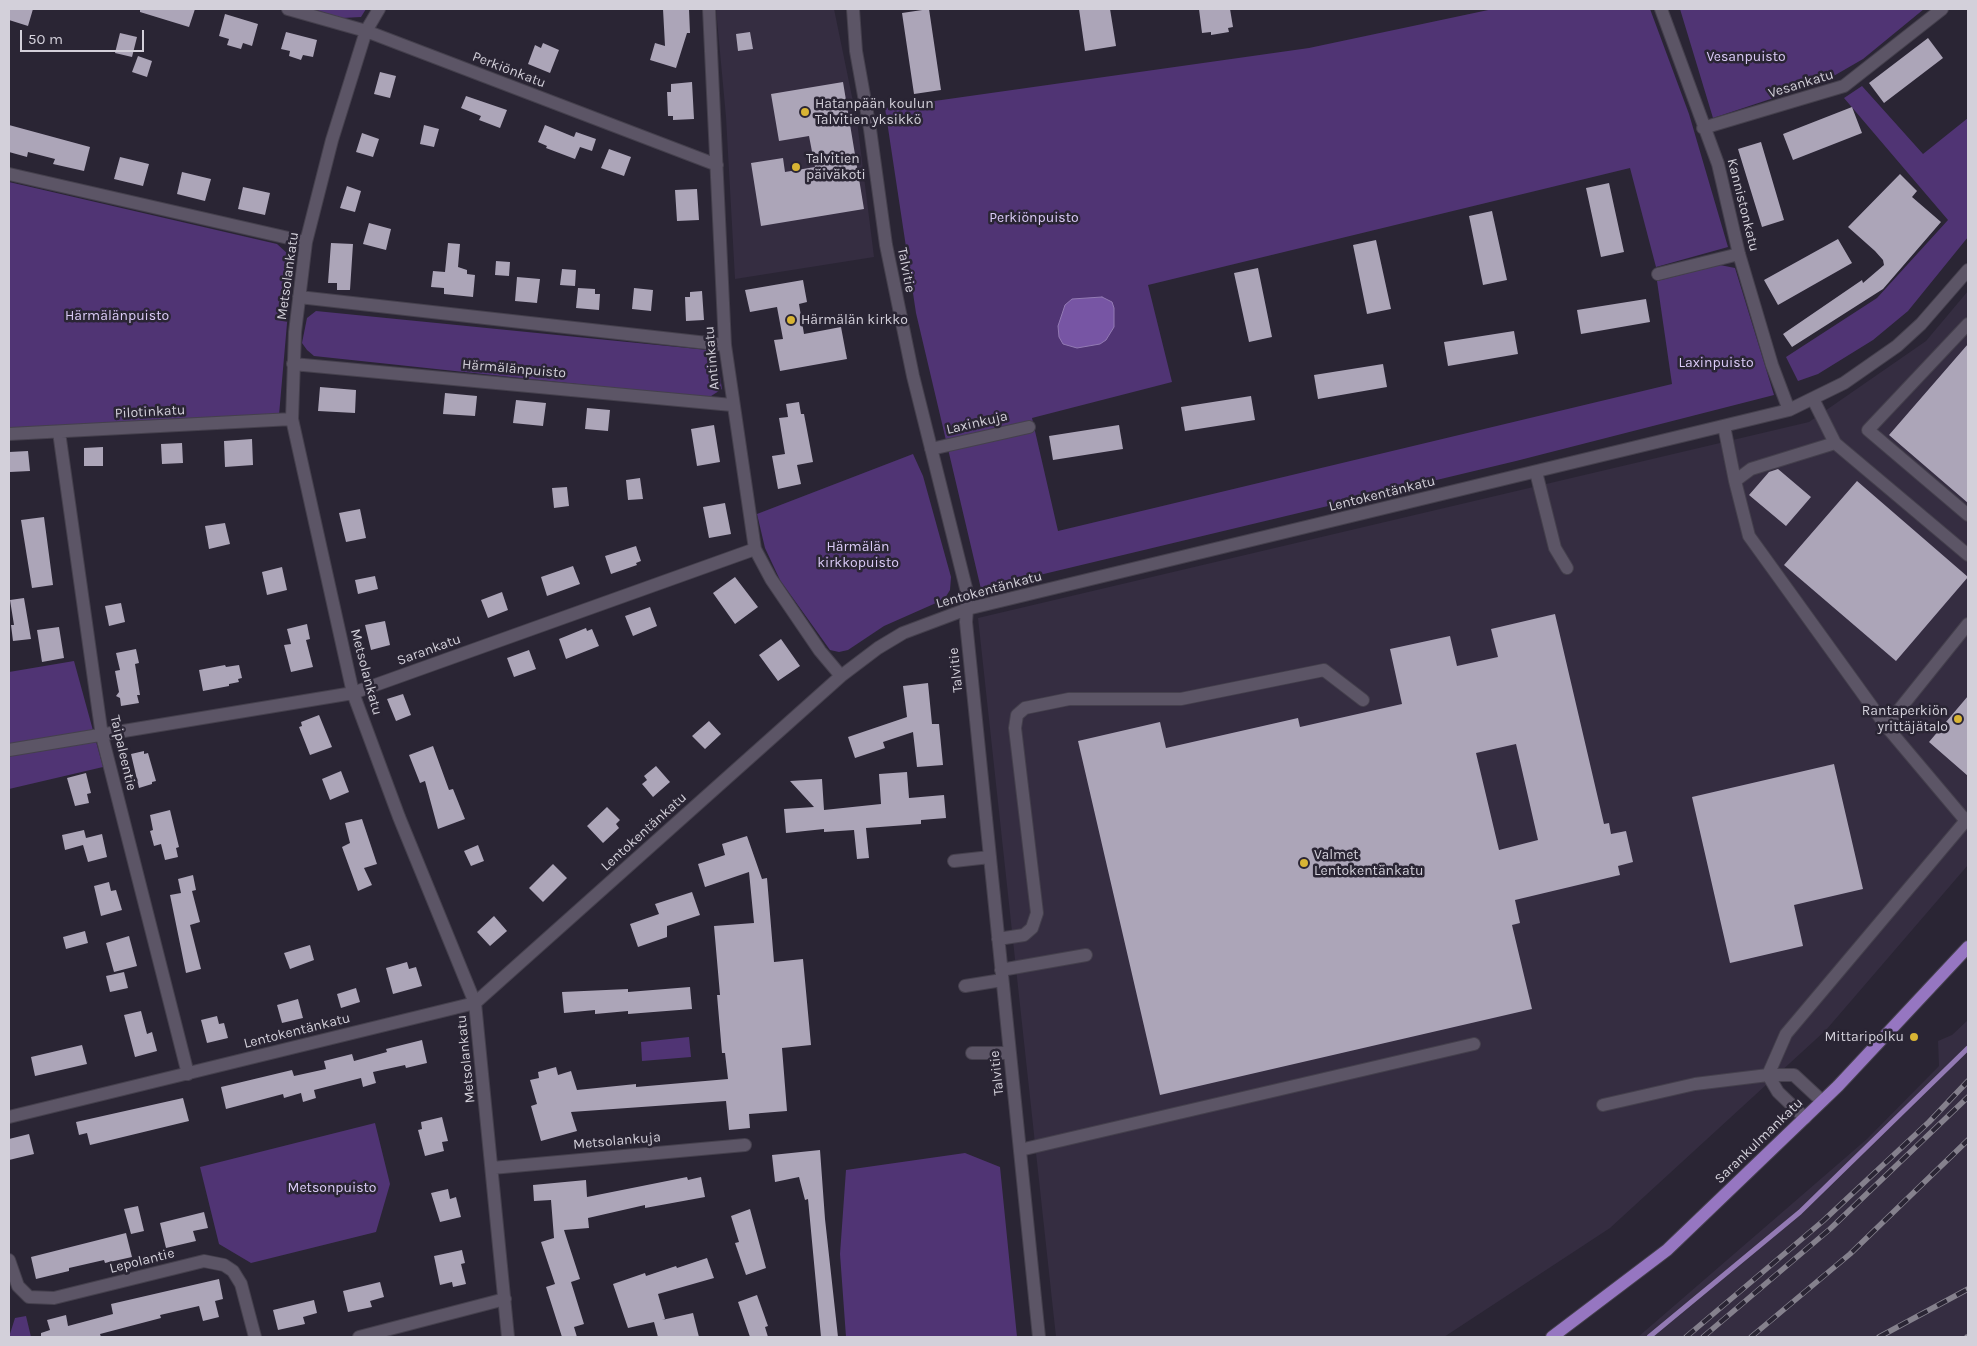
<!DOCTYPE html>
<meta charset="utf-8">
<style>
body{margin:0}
#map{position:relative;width:1977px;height:1346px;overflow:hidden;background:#2a2534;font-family:Karla,sans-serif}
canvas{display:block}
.frame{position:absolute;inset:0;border:10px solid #d3d0da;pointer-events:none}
.scale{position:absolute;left:20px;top:30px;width:124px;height:22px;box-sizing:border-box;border:2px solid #d3d0da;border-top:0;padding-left:6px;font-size:15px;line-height:18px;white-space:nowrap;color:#d3d0da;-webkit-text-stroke:4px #2a2534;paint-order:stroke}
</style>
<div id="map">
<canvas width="1977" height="1346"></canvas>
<div class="frame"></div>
<div class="scale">50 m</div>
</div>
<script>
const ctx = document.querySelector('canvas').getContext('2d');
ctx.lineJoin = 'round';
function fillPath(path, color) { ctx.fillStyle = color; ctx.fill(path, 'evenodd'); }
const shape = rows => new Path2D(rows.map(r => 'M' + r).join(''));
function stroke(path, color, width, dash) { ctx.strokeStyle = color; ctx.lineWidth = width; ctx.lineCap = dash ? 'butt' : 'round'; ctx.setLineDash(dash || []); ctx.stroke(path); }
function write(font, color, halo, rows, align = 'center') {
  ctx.font = font + ' Karla,sans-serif'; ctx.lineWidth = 5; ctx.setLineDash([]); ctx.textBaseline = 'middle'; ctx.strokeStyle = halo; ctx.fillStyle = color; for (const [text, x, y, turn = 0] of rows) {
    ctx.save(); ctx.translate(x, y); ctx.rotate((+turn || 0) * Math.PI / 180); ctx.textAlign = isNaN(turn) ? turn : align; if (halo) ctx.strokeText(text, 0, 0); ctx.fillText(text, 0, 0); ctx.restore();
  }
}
fillPath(shape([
 [716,9,834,9,857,121,874,257,735,279,726,117],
 [1968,291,1968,865,1826,1030,1610,1228,1444,1337,1056,1337,978,618,1809,422,1926,341],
 [1968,1020,1968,1337,1638,1337,1867,1139,1939,1066,1938,1041,1952,1035]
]), '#352d41');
fillPath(shape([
 [313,9,366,9,361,17,342,18],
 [1493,9,1650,9,1689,114,1728,247,1656,267,1630,168,1148,285,1172,382,1032,418,1058,531,1672,384,1657,281,1720,265,1735,268,1774,395,1516,461,981,589,916,313,885,108,1309,48],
 [1680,9,1924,9,1863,59,1825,81,1713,118],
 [1862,86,1923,154,1968,118,1968,237,1908,311,1873,340,1818,374,1798,381,1786,357,1877,298,1948,220,1844,98],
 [9,182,277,244,288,254,292,266,279,415,9,429],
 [316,311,708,350,717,358,722,389,708,398,314,356,307,350,302,343,307,318],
 [913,454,923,476,951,577,950,590,945,598,936,603,884,626,848,650,839,652,830,650,780,580,765,548,757,514],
 [74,661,103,767,9,789,9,672],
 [689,1037,691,1057,642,1061,641,1042],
 [375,1123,390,1184,376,1232,251,1263,219,1244,200,1167],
 [965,1153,1000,1167,1017,1337,846,1337,840,1254,846,1170],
 [26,1316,31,1337,9,1337,15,1318]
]), '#503474');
const water = shape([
 [1102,297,1112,302,1114,308,1114,327,1106,340,1100,344,1077,348,1063,344,1059,337,1058,326,1065,305,1072,299,1102,297]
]);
fillPath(water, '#7755a4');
stroke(water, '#937ab4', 1);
stroke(shape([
 [1649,1337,1800,1212,1968,1048]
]), '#937ab4', 5);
fillPath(shape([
 [9,9,33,9,28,26,9,20],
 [140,9,195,9,189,27,140,12],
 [663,9,689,9,690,33,687,33,676,68,650,60,655,43,665,46],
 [929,9,941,90,914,94,902,13],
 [1079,9,1110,9,1116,46,1085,51],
 [1199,9,1230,9,1233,27,1228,28,1229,32,1211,35,1211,32,1202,33],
 [225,14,258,24,252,46,243,43,241,49,227,45,229,39,219,36],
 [286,32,317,40,313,57,303,55,301,60,289,56,290,51,281,49],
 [750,32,753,49,738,51,736,34],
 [120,33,137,37,132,57,115,53],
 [1928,38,1943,58,1884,103,1869,83],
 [543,43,559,50,550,73,528,64,535,45,541,48],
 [138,56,152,61,147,77,132,72],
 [380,72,396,76,390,98,374,94],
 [692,82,694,119,673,120,673,116,668,116,667,92,671,92,671,84],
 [843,82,864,209,761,226,751,163,783,158,785,172,815,167,809,136,779,141,771,94],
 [466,96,507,110,500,128,479,120,481,116,461,108],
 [1852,107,1862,133,1793,160,1783,134],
 [9,125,90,147,84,171,53,164,55,159,28,152,27,157,9,152],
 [424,125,439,129,434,147,420,144],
 [545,125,574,137,576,132,596,139,592,151,580,147,575,159,546,148,547,146,538,142],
 [362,133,379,139,373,157,356,152],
 [1761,142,1784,220,1762,227,1738,149],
 [609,149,631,157,624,176,601,168],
 [120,157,149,164,143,186,114,179],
 [182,172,211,179,205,201,177,194],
 [1900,174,1917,191,1912,197,1941,222,1883,289,1792,347,1783,334,1862,280,1863,283,1884,265,1883,260,1875,251,1848,227],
 [1609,183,1624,252,1601,257,1586,188],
 [347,186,361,191,355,212,340,208],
 [243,187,270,193,265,215,238,209],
 [697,189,699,220,677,221,675,190],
 [1492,211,1507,280,1483,285,1469,216],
 [369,223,391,229,386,250,363,244],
 [1838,239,1852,263,1778,305,1764,280],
 [1376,240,1391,309,1367,314,1353,245],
 [331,243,353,244,350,290,337,290,337,283,328,283],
 [448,243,460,244,458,267,467,270,467,274,475,275,473,297,444,294,444,288,431,287,433,271,445,272],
 [496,261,510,262,509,276,495,275],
 [1258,268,1272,337,1249,342,1234,273],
 [562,269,576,270,575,286,560,285],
 [517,277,540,279,537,303,515,301],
 [803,280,807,302,799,304,804,334,841,327,847,359,780,371,774,340,783,339,777,307,750,312,745,290],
 [578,288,595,289,595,294,600,294,599,310,576,308],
 [634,288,653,290,651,311,632,309],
 [702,291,704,320,686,321,685,297,690,297,690,292],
 [1646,299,1650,322,1581,334,1577,310],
 [1514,331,1518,354,1448,366,1444,342],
 [1968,344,1968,503,1889,435],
 [1383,364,1387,387,1318,399,1314,375],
 [320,387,356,390,355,413,318,411],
 [445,393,477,396,475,416,443,414],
 [1251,396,1255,420,1185,431,1181,407],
 [516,400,546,403,543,426,513,423],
 [799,402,801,414,804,414,813,462,797,465,801,484,778,489,772,456,785,454,779,418,788,417,786,404],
 [587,408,610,410,608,431,585,429],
 [714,425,720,462,697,466,691,429],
 [1119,425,1123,449,1053,460,1049,436],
 [252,439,253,465,225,467,224,441],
 [182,443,183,463,162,464,161,444],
 [103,447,103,466,84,466,84,448],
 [28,451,30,471,10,472,9,452],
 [1778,469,1811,497,1786,526,1749,495,1769,472],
 [640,478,643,499,628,500,626,480],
 [1857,481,1968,577,1896,661,1784,565],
 [567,487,569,506,554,508,552,488],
 [725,503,731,534,709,538,703,507],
 [360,509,366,538,346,542,339,513],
 [44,517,53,585,32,588,21,520],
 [225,523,230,544,209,549,205,526],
 [636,546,641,561,636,563,637,565,611,574,605,556],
 [573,566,580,584,547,596,541,577],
 [282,567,287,590,267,595,262,572],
 [375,576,378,589,358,594,355,580],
 [735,577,758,607,735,624,713,593],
 [502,592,508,610,488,618,481,600],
 [24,598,31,639,13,641,11,625,14,625,10,600],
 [121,603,125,622,109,626,105,606],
 [650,607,657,626,633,636,625,616],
 [1555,614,1604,824,1609,823,1611,834,1626,831,1633,862,1618,866,1620,875,1515,900,1520,923,1512,925,1532,1009,1160,1095,1078,741,1160,722,1166,748,1298,718,1300,727,1402,704,1390,649,1450,636,1457,666,1498,657,1491,629],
 [1516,744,1538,840,1499,850,1476,753],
 [385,621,390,645,371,650,365,625],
 [307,624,310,639,306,640,313,667,291,672,284,645,291,644,287,629],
 [59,627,64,658,42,662,37,630],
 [586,628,587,631,592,629,599,646,566,659,559,639],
 [781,639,800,666,778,681,759,655],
 [136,649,139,663,135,664,140,695,137,695,139,703,121,706,120,698,116,696,119,692,115,671,120,670,116,653],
 [529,650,536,669,514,677,507,658],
 [225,665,226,667,239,665,242,678,238,679,239,682,229,684,229,686,203,691,199,670],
 [928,683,932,724,939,724,943,765,917,767,913,732,883,742,885,748,855,758,848,737,907,717,903,686],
 [403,694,411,715,396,721,387,699],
 [1968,696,1968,776,1929,742],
 [319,715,332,747,310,755,299,727,302,726,301,722],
 [709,721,721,734,705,749,692,736],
 [433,746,449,790,453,789,465,819,438,829,425,781,420,783,409,755],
 [144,751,144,754,148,753,156,781,152,782,152,784,139,788,131,754],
 [1834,764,1863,889,1794,905,1803,946,1730,963,1692,797],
 [656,766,670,782,653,797,642,784,647,780,644,776],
 [341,771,349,792,330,800,322,779],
 [907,772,909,798,944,795,946,818,921,820,921,824,866,828,869,858,857,859,854,830,824,832,824,829,786,833,784,809,814,807,790,781,822,779,824,810,881,804,879,774],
 [86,773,91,793,87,794,89,803,75,806,67,778],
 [607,807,620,820,616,824,619,828,603,843,587,826],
 [170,810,179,847,176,848,178,857,165,860,161,844,154,846,150,831,153,830,150,815],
 [362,819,377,864,364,868,372,885,358,891,342,847,350,843,345,823],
 [84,830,86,838,102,834,107,857,88,862,83,845,65,850,62,835],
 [747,836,762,879,767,878,774,962,803,959,811,1045,782,1048,787,1111,749,1114,750,1128,729,1130,726,1101,571,1112,577,1131,541,1141,531,1106,537,1104,530,1080,539,1078,538,1072,556,1067,558,1075,571,1071,577,1090,636,1084,636,1087,728,1079,725,1053,722,1053,717,995,720,995,714,926,754,923,749,872,705,887,698,864,725,855,722,844],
 [478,845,484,861,471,866,464,851],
 [553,864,567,878,543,902,529,888],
 [193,875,196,890,192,891,200,922,190,925,201,969,186,973,170,895,181,893,178,879],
 [109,882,111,891,116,890,122,910,101,916,94,886],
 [692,892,700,915,667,926,667,937,638,947,630,924,659,914,655,904],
 [494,916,507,931,490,946,477,932],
 [85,931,88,943,66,949,63,937],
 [129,936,137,966,114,972,106,943],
 [310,945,314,960,290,969,284,953],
 [407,962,409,969,416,967,422,986,393,994,386,968],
 [124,972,128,988,110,992,106,976],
 [690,987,692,1009,628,1014,628,1011,595,1014,595,1010,564,1013,562,992,628,989,628,992],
 [356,988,360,1002,341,1008,337,994],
 [298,999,303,1018,282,1023,277,1005],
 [141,1011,147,1034,152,1032,157,1051,135,1057,124,1015],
 [217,1016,219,1024,224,1023,228,1038,207,1043,201,1020],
 [422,1040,427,1063,406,1068,405,1065,373,1072,376,1083,363,1087,361,1078,314,1090,316,1098,303,1102,301,1093,284,1098,283,1094,226,1109,221,1087,292,1070,294,1076,326,1069,324,1061,352,1054,354,1061,387,1052,386,1049],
 [82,1045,87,1064,35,1076,31,1057],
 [183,1098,189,1121,90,1145,87,1133,79,1135,76,1122],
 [442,1117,448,1141,442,1142,444,1151,425,1156,418,1130,422,1129,421,1122],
 [29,1134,34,1154,9,1160,9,1139],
 [820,1150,825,1219,838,1337,821,1337,808,1199,805,1200,799,1177,775,1182,772,1155],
 [687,1177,688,1180,701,1177,705,1197,645,1208,645,1205,588,1218,589,1228,564,1230,580,1279,571,1282,584,1324,574,1327,577,1337,562,1337,546,1287,555,1284,541,1242,554,1238,551,1200,534,1201,533,1185,586,1180,587,1197],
 [448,1189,450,1199,456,1197,461,1217,440,1222,431,1193],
 [138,1206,144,1231,131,1234,124,1209],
 [750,1209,766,1268,746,1275,735,1243,739,1242,731,1216],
 [204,1212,208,1228,193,1231,196,1241,166,1248,160,1223],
 [126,1233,132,1257,105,1263,104,1260,69,1268,69,1271,36,1279,31,1257],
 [462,1250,465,1263,461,1264,466,1284,453,1287,452,1282,440,1285,434,1256],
 [707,1258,714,1278,658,1294,665,1319,662,1320,693,1313,699,1337,658,1337,654,1322,628,1328,613,1284,645,1273,646,1276,676,1266,677,1268],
 [219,1279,223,1299,215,1301,219,1317,203,1321,199,1306,160,1315,161,1318,100,1334,101,1337,41,1337,41,1333,50,1330,47,1320,66,1315,68,1326,113,1314,111,1304],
 [380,1282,384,1297,370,1301,372,1307,348,1312,343,1291],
 [757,1295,768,1326,765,1327,768,1337,750,1337,738,1302],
 [314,1300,317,1313,303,1317,305,1324,278,1330,273,1310]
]), '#aca5b8');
const minor = shape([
 [288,9,366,31,717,165],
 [379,9,366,31,332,140,306,242,295,332,292,419,353,693,399,817,475,1003,508,1337],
 [709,9,725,345,755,549,771,579,820,651,841,676],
 [853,9,856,51,870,129,886,245,913,376,968,596,966,622,1039,1337],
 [1661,9,1718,164,1739,254,1772,365,1789,410],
 [1703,128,1844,86,1942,9],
 [9,174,306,242],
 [1658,274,1739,254],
 [299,297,725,345],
 [1968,324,1868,430,1968,515],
 [293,364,732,405],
 [1813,399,1835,443,1968,555],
 [1724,426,1735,481],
 [59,432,102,736,188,1074],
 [9,434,292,419],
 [1835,443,1751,469,1735,481,1749,536,1886,726,1966,821],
 [931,449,1029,427],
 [1536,472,1555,548,1567,568],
 [1886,726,1968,624],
 [9,750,353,693,755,549],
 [954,861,990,857],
 [998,939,1024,935,1032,928,1037,913,1015,728,1017,715,1025,708,1069,699,1181,699,1324,670,1363,700],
 [1001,970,1086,955],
 [965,986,1002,980],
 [972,1053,1010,1053],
 [1768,1075,1786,1034,1968,818],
 [1768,1075,1778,1092,1805,1118],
 [1603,1105,1695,1084,1768,1075,1794,1075,1822,1101],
 [9,1117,475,1003,841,676,878,648,903,633,967,609,1789,410,1844,383,1897,346,1921,324,1968,270],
 [1020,1150,1474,1044],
 [492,1168,745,1145],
 [9,1260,18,1286,29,1297,54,1298,204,1261,224,1265,233,1271,241,1284,255,1337],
 [359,1337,505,1299]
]);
const major = shape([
 [1552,1337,1667,1250,1838,1086,1968,947]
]);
stroke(minor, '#45404d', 14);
stroke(major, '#45404d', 14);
stroke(minor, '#5c5566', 12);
stroke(major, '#9676c1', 12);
const rail = shape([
 [1686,1337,1823,1221,1929,1122,1968,1081],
 [1703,1337,1830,1229,1968,1097],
 [1751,1337,1850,1254,1968,1140],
 [1879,1337,1968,1289],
 [1967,1337,1968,1337]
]);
stroke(rail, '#85818d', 5.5);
stroke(rail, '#2a2534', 4, [11]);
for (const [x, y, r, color] of [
 [805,112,5,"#d8b434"],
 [796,167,5,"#d8b434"],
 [791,320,5,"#d8b434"],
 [1958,719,5,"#d8b434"],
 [1304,863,5,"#d8b434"],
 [1914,1037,5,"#d8b434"]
]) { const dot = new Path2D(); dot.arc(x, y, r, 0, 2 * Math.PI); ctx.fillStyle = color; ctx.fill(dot); stroke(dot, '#2a2534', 2); }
write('14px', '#dcccf8', '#2a2534', [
 ["Vesanpuisto",1746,57],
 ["Perkiönpuisto",1034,218],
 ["Härmälänpuisto",117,316],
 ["Laxinpuisto",1716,363],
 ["Härmälän",858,547],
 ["kirkkopuisto",858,563],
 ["Metsonpuisto",332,1188]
]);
write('14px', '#d3d0da', '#2a2534', [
 ["Perkiönkatu",509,70,21],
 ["Vesankatu",1801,84,-17],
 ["Kannistonkatu",1743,205,76],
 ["Talvitie",906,270,79],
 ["Metsolankatu",288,276,-82],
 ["Antinkatu",712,358,-95],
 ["Härmälänpuisto",514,369,5],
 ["Pilotinkatu",150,412,-3],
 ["Laxinkuja",977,423,-13],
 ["Lentokentänkatu",1382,494,-14],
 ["Lentokentänkatu",989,590,-15],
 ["Sarankatu",429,650,-20],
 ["Talvitie",956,670,-96],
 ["Metsolankatu",366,672,75],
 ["Taipaleentie",123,753,77],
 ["Lentokentänkatu",644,832,-42],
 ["Lentokentänkatu",297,1031,-14],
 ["Metsolankatu",466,1059,-96],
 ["Talvitie",997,1073,-96],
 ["Metsolankuja",617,1141,-5],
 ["Sarankulmankatu",1759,1141,-44],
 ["Lepolantie",142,1261,-14]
]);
write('14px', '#d3d0da', '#2a2534', [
 ["Hatanpään koulun",815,104],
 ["Talvitien yksikkö",815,120],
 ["Talvitien",806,159],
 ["päiväkoti",806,175],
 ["Härmälän kirkko",801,320],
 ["Rantaperkiön",1948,711,"right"],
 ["yrittäjätalo",1948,727,"right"],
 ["Valmet",1314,855],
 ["Lentokentänkatu",1314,871],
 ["Mittaripolku",1904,1037,"right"]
], 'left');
</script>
